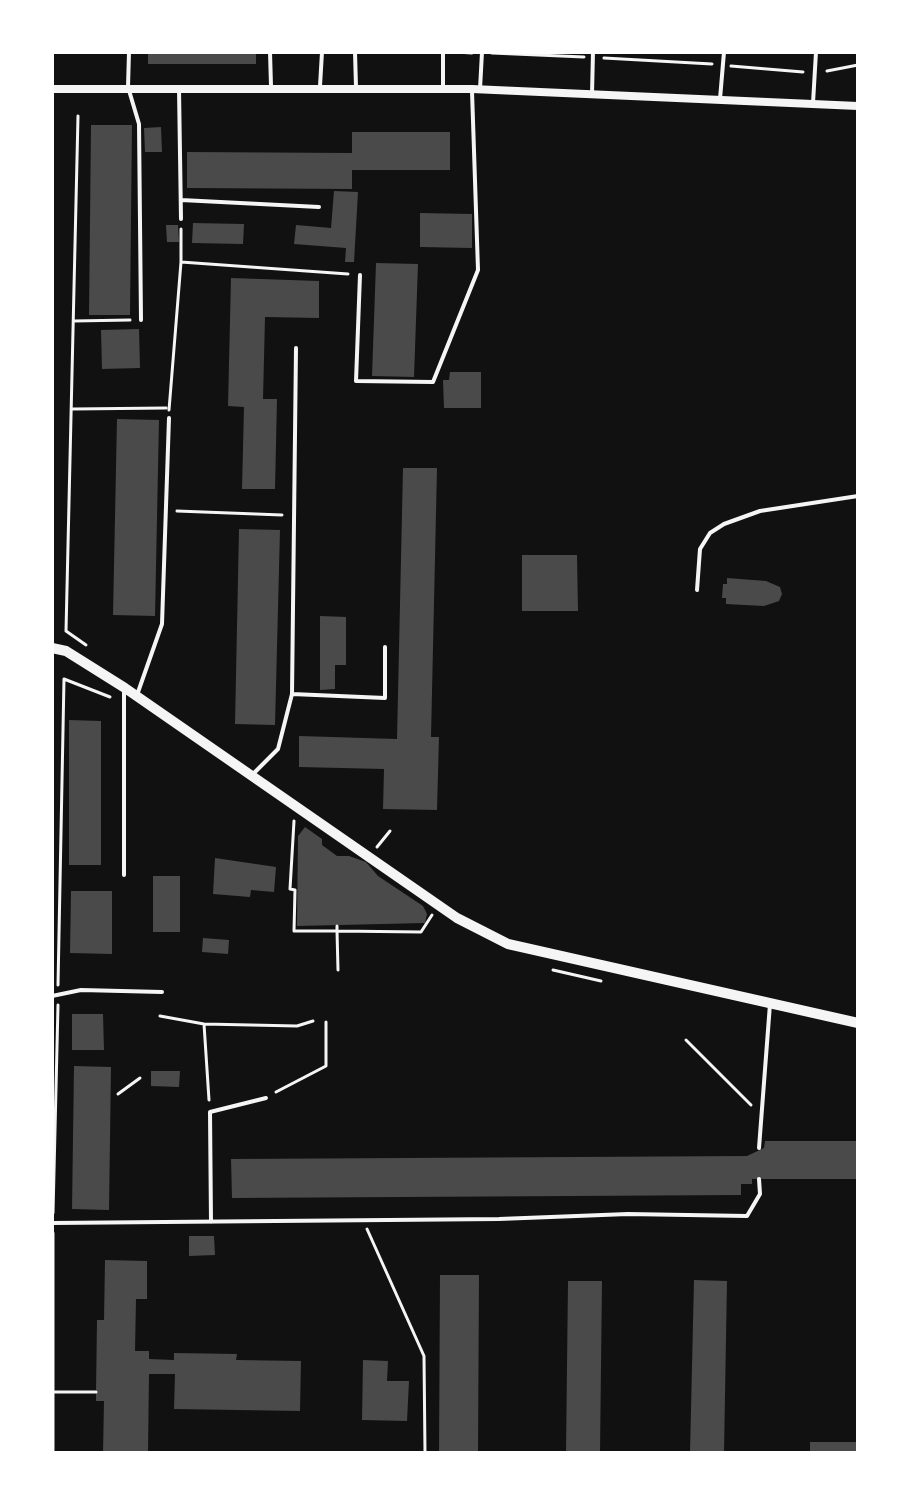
<!DOCTYPE html>
<style>
body{margin:0}
#map{position:relative;width:910px;height:1505px;overflow:hidden;background:#111;font-family:"Source Sans 3",sans-serif}
canvas{display:block}
.frame{position:absolute;inset:0;border:54px solid #fff;pointer-events:none}
</style>
<div id="map">
<canvas width="910" height="1505"></canvas>
<div class="frame"></div>
</div>
<script>
const ctx = document.querySelector('canvas').getContext('2d');
ctx.lineJoin = 'round';
function fillPath(path, color) { ctx.fillStyle = color; ctx.fill(path, 'evenodd'); }
const shape = rows => new Path2D(rows.map(r => 'M' + r).join(''));
function stroke(path, color, width, dash) { ctx.strokeStyle = color; ctx.lineWidth = width; ctx.lineCap = dash ? 'butt' : 'round'; ctx.setLineDash(dash || []); ctx.stroke(path); }
fillPath(shape([
 [148,52,256,52,256,64,148,64],
 [91,125,132,125,130,315,89,315],
 [161,127,162,152,145,152,144,128],
 [352,132,450,132,450,170,352,170,352,189,187,188,187,152,352,153],
 [334,191,358,192,354,262,345,262,346,248,294,244,296,225,331,228],
 [420,213,472,214,472,248,420,247],
 [193,223,244,224,243,244,192,243],
 [166,225,178,225,179,242,167,242],
 [376,263,418,264,414,377,372,376],
 [231,278,319,281,319,318,265,317,263,399,277,399,275,489,242,489,244,407,228,406],
 [139,329,140,368,102,369,101,330],
 [450,372,481,372,481,408,444,408,443,380,449,380],
 [117,419,159,420,155,616,113,615],
 [403,468,437,468,431,737,439,737,437,810,383,809,384,769,299,767,299,736,397,739],
 [239,529,280,530,275,725,235,724],
 [522,555,577,555,578,611,522,611],
 [727,578,766,581,780,587,782,594,779,601,764,606,726,604,726,598,722,598,723,584,727,584],
 [320,616,346,617,346,665,335,665,335,689,320,690],
 [69,720,101,721,101,865,69,865],
 [305,827,322,839,322,845,337,856,349,856,366,862,378,876,423,906,427,914,425,923,297,926,298,836],
 [215,858,276,867,274,892,251,890,250,897,213,894],
 [153,876,180,876,180,932,153,932],
 [71,891,112,891,112,954,70,953],
 [203,938,229,940,228,954,202,952],
 [72,1014,103,1014,104,1050,72,1050],
 [74,1066,111,1067,109,1210,72,1209],
 [151,1071,180,1071,179,1087,151,1086],
 [765,1141,858,1141,858,1179,752,1179,752,1184,741,1184,741,1195,232,1198,231,1159,747,1156,764,1148],
 [189,1236,214,1236,215,1255,189,1256],
 [105,1260,147,1261,147,1299,136,1299,135,1351,149,1351,149,1359,174,1360,174,1353,237,1354,236,1360,301,1361,300,1411,174,1409,175,1374,149,1374,148,1453,103,1453,104,1401,96,1401,96,1392,97,1320,104,1320],
 [440,1275,479,1275,478,1453,439,1453],
 [694,1280,727,1281,724,1453,690,1453],
 [568,1281,602,1281,600,1453,566,1453],
 [363,1360,388,1361,387,1381,409,1381,407,1421,362,1420],
 [810,1442,857,1442,857,1453,810,1453]
]), '#4a4a4a');
stroke(shape([
 [456,52,472,53],
 [492,53,584,57],
 [604,58,712,64],
 [731,66,803,72],
 [827,71,858,65],
 [78,116,66,631,86,645],
 [181,229,181,262,348,274],
 [74,321,130,320],
 [73,409,166,408],
 [169,410,181,262],
 [177,511,282,515],
 [294,821,290,889,295,890,294,931,337,931,338,970],
 [377,847,390,831],
 [337,926,337,931,421,932,432,915],
 [553,970,601,981],
 [58,985,64,679,110,697],
 [160,1016,204,1024,297,1026,313,1021],
 [204,1024,209,1100],
 [686,1040,751,1105],
 [276,1092,326,1066,326,1022],
 [118,1094,140,1078],
 [53,1213,58,1005],
 [367,1229,424,1356,425,1453],
 [53,1233,53,1453],
 [53,1392,96,1392]
]), '#f5f5f5', 3);
stroke(shape([
 [129,52,128,87,139,124,141,320],
 [270,52,271,86],
 [355,52,356,87],
 [320,86,322,52],
 [443,88,443,52],
 [179,89,181,219],
 [480,89,482,52],
 [592,94,593,52],
 [720,99,724,52],
 [813,103,816,52],
 [181,200,319,207],
 [360,275,356,381,433,382,478,270,472,91],
 [697,590,700,549,710,533,724,524,760,511,858,496],
 [292,694,296,348],
 [137,695,162,624,169,418],
 [253,774,278,749,292,694,385,698,385,647],
 [124,875,124,691],
 [52,996,81,990,162,992],
 [759,1148,770,1004],
 [211,1222,210,1112,266,1098],
 [52,1223,499,1219,628,1214,747,1216,760,1194,759,1179]
]), '#f5f5f5', 4);
stroke(shape([
 [52,89,472,89,858,106]
]), '#f5f5f5', 8);
stroke(shape([
 [52,648,66,651,125,688,457,918,508,944,858,1023]
]), '#f5f5f5', 10);
</script>
